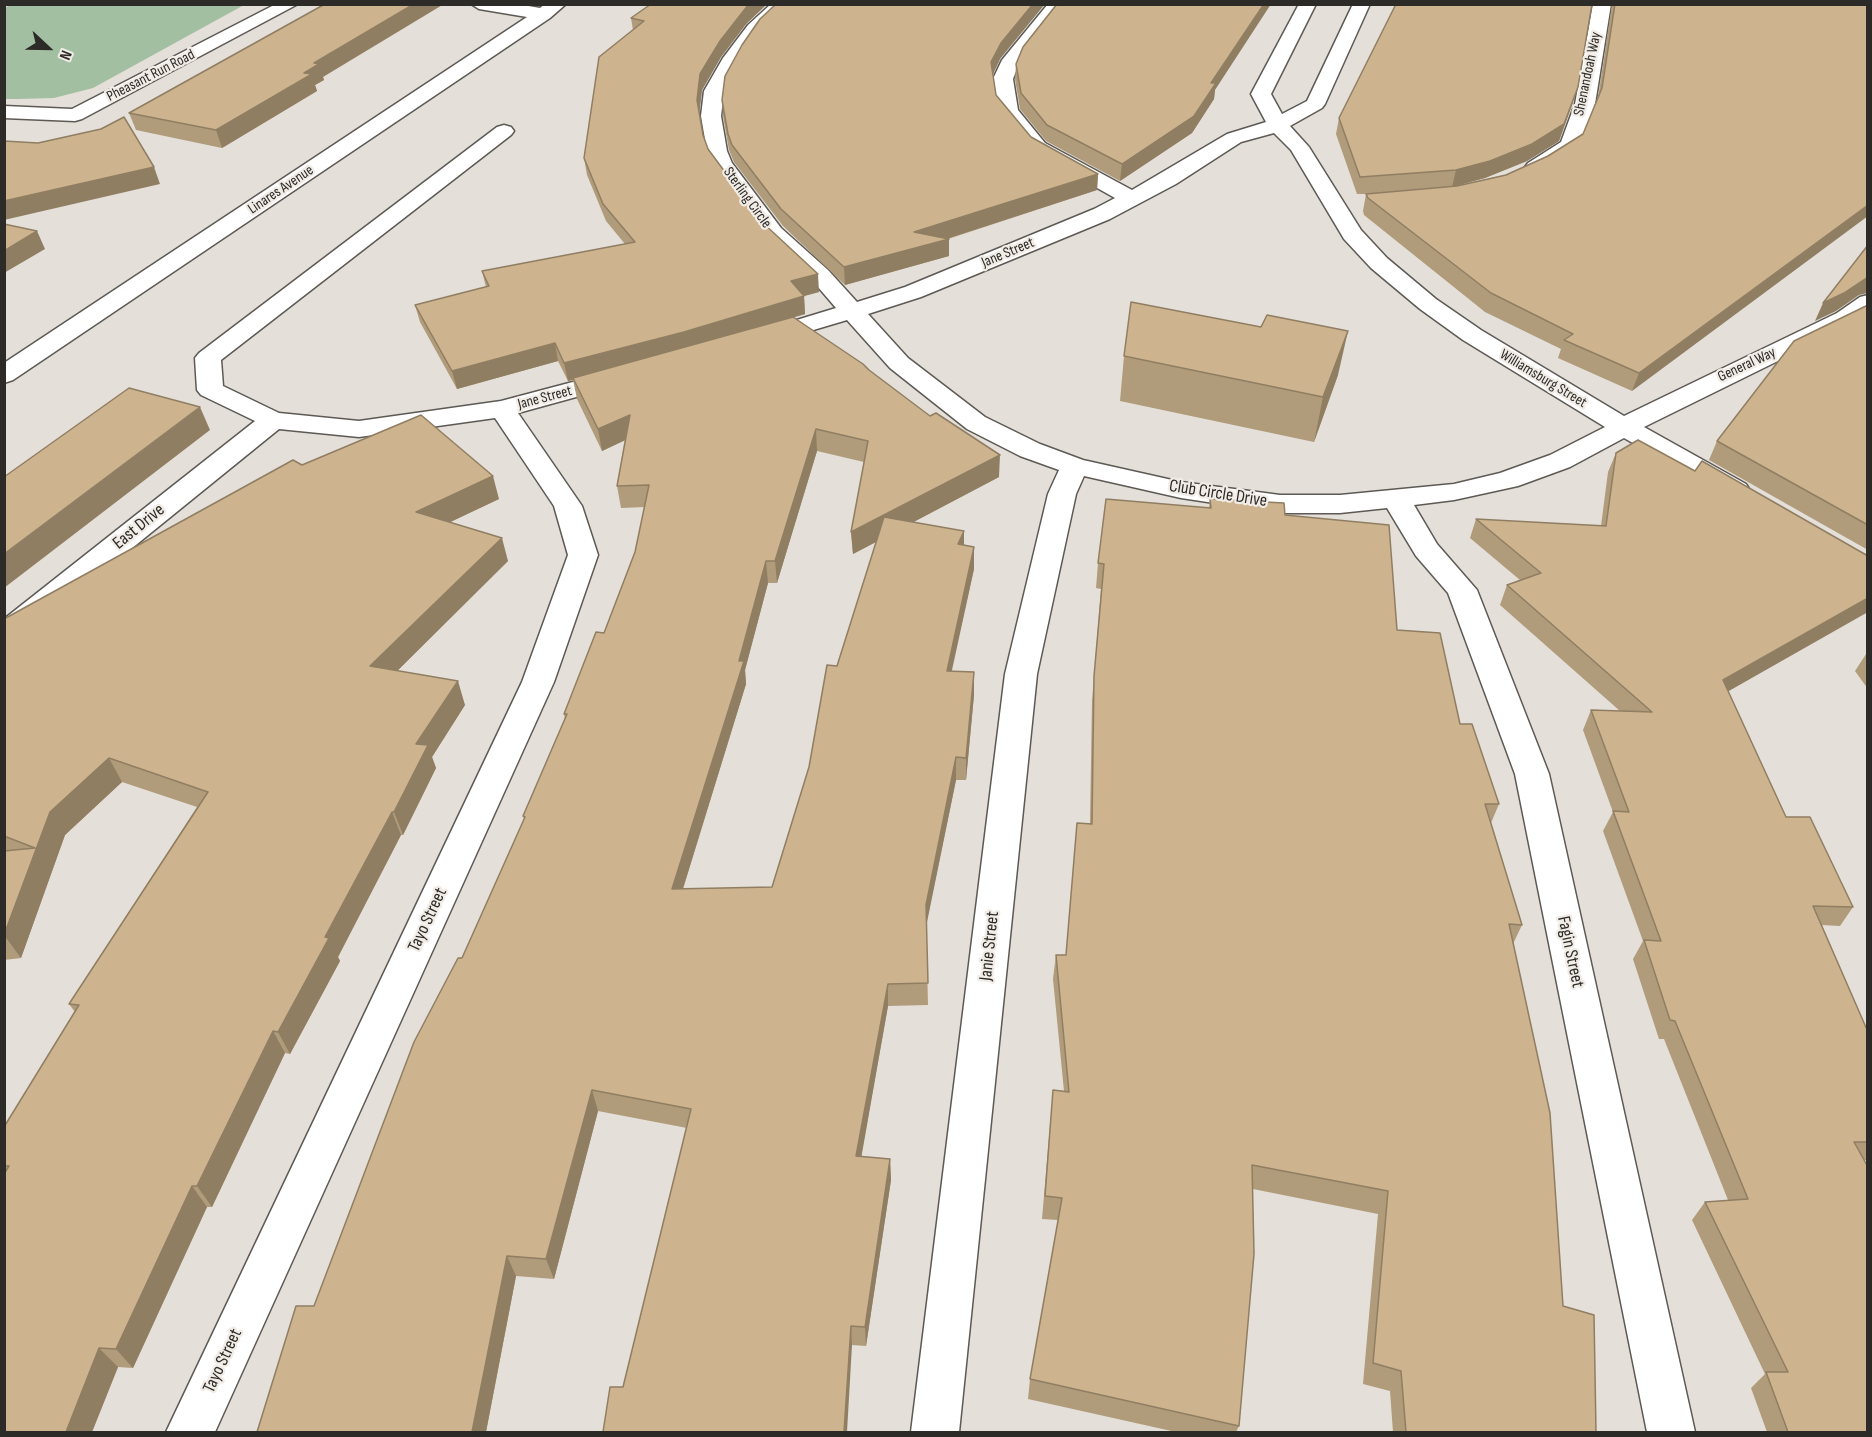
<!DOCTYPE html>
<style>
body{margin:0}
#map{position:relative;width:1872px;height:1437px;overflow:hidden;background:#e4dfd9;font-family:"Sofia Sans Condensed",sans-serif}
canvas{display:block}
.frame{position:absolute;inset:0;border:6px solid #2d2b28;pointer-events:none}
.north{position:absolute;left:18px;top:18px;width:60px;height:60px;-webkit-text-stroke:4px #f1ece6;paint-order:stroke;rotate:112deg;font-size:16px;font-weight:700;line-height:24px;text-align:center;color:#2d2b28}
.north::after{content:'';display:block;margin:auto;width:21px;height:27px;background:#2d2b28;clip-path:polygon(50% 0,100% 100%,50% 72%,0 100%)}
</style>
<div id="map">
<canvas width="1872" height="1437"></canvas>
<div class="frame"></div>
<div class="north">N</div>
</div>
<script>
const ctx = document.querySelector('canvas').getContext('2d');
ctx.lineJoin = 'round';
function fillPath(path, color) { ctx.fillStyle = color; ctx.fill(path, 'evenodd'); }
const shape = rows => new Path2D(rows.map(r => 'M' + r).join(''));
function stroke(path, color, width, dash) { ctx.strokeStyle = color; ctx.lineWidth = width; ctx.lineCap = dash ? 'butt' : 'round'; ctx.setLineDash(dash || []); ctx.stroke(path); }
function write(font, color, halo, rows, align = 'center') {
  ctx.font = font + ' "Sofia Sans Condensed",sans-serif'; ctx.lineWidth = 4.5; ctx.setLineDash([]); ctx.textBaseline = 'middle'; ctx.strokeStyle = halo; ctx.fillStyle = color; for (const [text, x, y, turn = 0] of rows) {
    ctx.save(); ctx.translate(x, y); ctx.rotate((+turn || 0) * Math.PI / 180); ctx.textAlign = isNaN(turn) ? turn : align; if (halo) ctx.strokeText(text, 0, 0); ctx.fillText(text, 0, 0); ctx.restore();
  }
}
fillPath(shape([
 [10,5,10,4,244,5,93,88,54,98,18,99,5,99,5,8]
]), '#a2bfa1');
const minor = shape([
 [276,4,298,4,82,119,75,121,4,118,4,106,72,109,276,4],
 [471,4,517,4,540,8,545,4,566,4,550,18,13,380,4,383,4,363,527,17,479,9,471,4],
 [771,4,790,4,760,33,741,59,724,91,721,116,727,151,732,163,781,228,828,270,857,302,905,287,1094,209,1115,198,1031,151,998,111,993,79,1002,60,1048,4,1066,4,1020,61,1013,79,1018,110,1045,143,1132,190,1227,134,1266,122,1251,94,1299,4,1316,4,1271,94,1282,114,1307,101,1353,4,1370,4,1325,104,1322,108,1290,126,1309,147,1361,230,1387,258,1436,299,1481,330,1624,416,1837,313,1860,297,1868,295,1868,314,1855,323,1644,427,1746,484,1750,490,1746,496,1736,498,1726,496,1624,438,1570,467,1518,486,1454,500,1414,505,1437,544,1477,590,1549,774,1695,1432,1647,1432,1515,774,1448,593,1416,556,1387,508,1340,513,1280,513,1181,498,1084,476,1076,494,1037,674,959,1432,911,1432,1005,674,1048,494,1059,470,1020,456,967,429,890,368,847,320,763,345,754,343,751,338,754,333,836,308,812,280,765,238,712,164,707,151,701,116,704,91,723,58,748,25,771,4],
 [1274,133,1291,150,1344,239,1371,268,1420,309,1463,340,1605,427,1550,455,1500,473,1454,484,1340,495,1280,495,1181,482,1083,460,1040,444,985,417,908,358,868,314,921,297,1110,219,1176,184,1241,142,1274,133],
 [1593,4,1611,4,1595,104,1580,145,1577,149,1542,171,1535,173,1528,171,1525,167,1528,163,1561,142,1575,104,1593,4],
 [504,125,511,127,514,131,511,135,221,360,223,386,279,413,359,421,501,401,618,370,627,373,631,378,627,383,518,413,582,506,598,555,554,682,215,1432,166,1432,522,682,568,555,554,506,495,418,359,437,279,429,15,643,4,646,4,619,255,421,201,395,197,390,195,358,199,353,497,127,504,125]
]);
stroke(minor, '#5d5954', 3);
fillPath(minor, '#fff');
fillPath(shape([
 [651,4,767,4,746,24,721,57,702,90,699,113,703,135,708,149,762,222,819,292,804,296,805,314,794,317,869,370,999,477,913,522,964,531,964,545,974,569,951,671,974,672,974,695,966,780,956,780,926,925,928,1005,888,1006,861,1156,890,1159,891,1180,866,1346,852,1345,623,1387,687,1128,598,1111,554,1279,516,1276,486,1432,257,1432,314,1306,462,958,524,819,523,816,565,719,564,714,604,633,635,552,645,507,621,508,617,486,625,440,602,451,577,399,573,380,568,381,558,361,457,389,420,322,415,305,486,287,482,271,625,244,606,221,587,175,584,158,633,30,631,18],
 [817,451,864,462,851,532,853,554,876,542,837,666,809,767,772,887,683,889,746,684,745,670,768,583,777,583],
 [1612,4,1868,4,1632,391,1558,358,1561,349,1485,312,1364,215,1363,211,1366,194,1357,194,1336,134,1339,118,1573,103,1559,141,1527,161,1485,178,1454,186,1506,175,1548,156,1583,134,1598,98],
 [1000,59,993,74,996,95,1031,137,1098,174,1097,190,948,239,949,256,845,285,783,226,734,162,729,150,723,116,722,100],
 [1016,64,1215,90,1214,99,1192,133,1120,181,1046,141,1020,109,1015,79],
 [323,77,324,80,315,85,317,91,222,148,136,130,129,113],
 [1868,305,1868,550,1709,460,1717,441],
 [1261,327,1338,375,1314,442,1120,401,1124,356],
 [1616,453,1695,471,1728,691,1786,817,1853,907,1840,926,1822,925,1868,1032,1868,1160,1864,1160,1868,1432,1767,1432,1751,1388,1765,1374,1692,1220,1705,1202,1728,1200,1664,1039,1659,1039,1633,959,1643,941,1603,831,1613,812,1583,730,1591,710,1620,711,1500,605,1507,585,1520,580,1470,538,1476,519,1601,526,1608,472],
 [302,465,499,499,450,522,508,561,397,671,465,705,432,757,436,768,403,835,401,835,338,957,340,961,290,1054,285,1053,212,1207,207,1207,133,1368,118,1367,92,1432,4,1432,4,1127,75,1012,69,1004,197,807,122,782,65,835,21,958,4,960,4,619],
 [1210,499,1285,515,1397,630,1460,724,1499,804,1491,823,1522,925,1513,944,1563,1306,1596,1432,1393,1432,1390,1391,1363,1384,1378,1214,1253,1189,1239,1426,1236,1432,1176,1432,1028,1399,1030,1379,1058,1220,1042,1219,1053,1090,1064,1091,1053,979,1056,955,1066,955,1077,823,1090,824,1092,701,1101,589,1096,588,1098,563,1209,508],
 [1868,651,1868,689,1855,671]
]), '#b09b7a');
fillPath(shape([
 [414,4,444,4,323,77,324,80,315,85,317,91,222,148,216,130,304,73,314,63],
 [749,4,767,4,746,24,721,57,702,90,699,116,697,100,700,74,720,41,745,9],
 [1033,4,1045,4,1000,59,991,78,991,62,1001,43],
 [1264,4,1271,4,1215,90,1214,99,1192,133,1120,181,1122,164,1211,83],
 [1578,87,1559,141,1527,161,1485,178,1452,187,1456,170],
 [154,167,160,184,4,220,4,201],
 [1098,174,1097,190,943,240,949,239,949,256,845,285,844,267,914,232],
 [1868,205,1868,216,1632,391,1639,373],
 [37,231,45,249,4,273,4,251],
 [818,274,819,292,793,299,791,281],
 [1868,277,1867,293,1859,295,1836,311,1815,321,1823,303],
 [804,296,805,314,686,350,568,381,564,363],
 [1348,331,1338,375,1314,442,1323,397],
 [555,343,558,361,457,389,452,371],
 [200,407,210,430,4,588,4,554],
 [630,415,634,436,602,451,598,429],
 [816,429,817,451,777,583,775,561],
 [1000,455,999,477,853,554,851,532],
 [493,476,499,499,423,535,416,512],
 [964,531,964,553,958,544],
 [502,538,508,561,378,690,370,666],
 [974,547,974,569,947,693,947,671],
 [766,561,768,583,745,670,746,684,676,911,672,889,739,661],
 [1868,598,1868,612,1713,700,1723,680],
 [974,672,974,695,966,780,966,758],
 [458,681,465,705,432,757,436,768,403,835,394,812,416,744],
 [956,757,956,780,926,927,926,905],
 [109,758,122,782,65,835,21,958,4,935,50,812],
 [392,812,401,835,338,957,340,961,290,1054,278,1032,325,937],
 [888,984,888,1006,858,1176,856,1156],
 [273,1031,285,1053,212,1207,197,1186],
 [592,1090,598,1111,554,1279,546,1259],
 [890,1159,891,1180,866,1346,865,1327],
 [192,1186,207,1207,133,1368,116,1349],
 [507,1256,516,1276,486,1432,472,1432],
 [851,1326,852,1345,847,1432,844,1432],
 [99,1348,118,1367,92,1432,66,1432]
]), '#907e63');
const building = shape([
 [325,4,414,4,314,63,319,64,304,73,312,74,216,130,129,113,325,4],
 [651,4,749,4,745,9,720,41,700,74,697,100,703,135,708,149,762,222,818,274,791,281,804,296,684,332,564,363,555,343,452,371,415,305,489,286,482,271,635,242,603,204,584,158,599,57,644,21,631,18,651,4],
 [776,4,1033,4,1001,43,991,62,996,95,1031,137,1098,174,914,232,949,239,844,267,781,209,732,145,728,134,722,100,725,76,742,45,760,19,776,4],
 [1057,4,1264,4,1211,83,1216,83,1194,116,1122,164,1047,125,1021,93,1016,64,1023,47,1057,4],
 [1396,4,1592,4,1578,87,1564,124,1532,144,1490,161,1456,170,1360,177,1339,118,1396,4],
 [1615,4,1868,4,1868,205,1639,373,1564,340,1573,334,1491,293,1368,198,1366,194,1457,186,1506,175,1548,156,1583,134,1602,88,1615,4],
 [124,117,154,167,4,201,4,141,38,143,101,129,124,117],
 [4,224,37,231,4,251,4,224],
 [1868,245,1868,277,1844,293,1823,303,1868,245],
 [1131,302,1261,327,1267,315,1348,331,1323,397,1124,356,1131,302],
 [1868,305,1868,525,1717,441,1794,341,1868,305],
 [793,317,863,364,869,370,930,416,936,413,1000,455,851,532,868,441,816,429,775,561,766,561,739,661,744,661,672,889,772,887,809,767,827,665,837,666,884,517,964,531,958,544,974,547,947,671,974,672,966,758,956,757,926,905,928,983,888,984,856,1156,890,1159,865,1327,851,1326,844,1432,603,1432,610,1387,623,1387,691,1109,592,1090,546,1259,507,1256,472,1432,257,1432,296,1306,314,1306,414,1042,458,958,462,958,525,817,523,816,567,714,564,714,596,632,604,633,635,552,649,485,617,486,630,415,598,429,573,378,793,317],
 [129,388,200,407,4,554,4,477,129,388],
 [421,415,493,476,416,512,502,538,370,666,458,681,416,744,428,745,394,812,392,812,325,937,329,938,278,1032,273,1031,197,1186,192,1186,116,1349,99,1348,66,1432,4,1432,4,1174,9,1166,4,1166,4,1127,79,1005,69,1004,208,792,109,758,50,812,4,935,4,851,35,848,4,836,4,619,293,460,302,465,421,415],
 [1638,440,1695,471,1702,461,1868,556,1868,598,1723,680,1786,817,1810,817,1853,907,1813,906,1868,1032,1868,1142,1854,1142,1868,1167,1868,1432,1788,1432,1766,1372,1788,1372,1705,1202,1748,1199,1675,1021,1670,1020,1644,940,1661,941,1613,811,1629,812,1591,710,1652,712,1507,585,1541,573,1476,519,1606,526,1616,453,1638,440],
 [1106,499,1211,508,1210,499,1284,503,1285,515,1389,525,1397,630,1440,633,1460,724,1472,724,1499,804,1485,804,1522,925,1509,924,1550,1113,1563,1306,1594,1315,1596,1432,1406,1432,1401,1371,1373,1363,1388,1191,1252,1165,1254,1254,1239,1426,1030,1379,1062,1198,1045,1196,1053,1090,1069,1092,1056,955,1066,955,1077,823,1092,824,1094,676,1104,564,1098,563,1106,499]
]);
fillPath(building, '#cdb48e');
stroke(building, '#907e63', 1.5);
write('15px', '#2d2b28', '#f1ece6', [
 ["Shenandoah Way",1588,74,-78],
 ["Pheasant Run Road",151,76,-27],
 ["Linares Avenue",281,190,-34],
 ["Sterling Circle",747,198,54],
 ["Jane Street",1008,253,-23],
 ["General Way",1747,365,-25],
 ["Williamsburg Street",1543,379,31],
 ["Jane Street",545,398,-15]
]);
write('18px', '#2d2b28', '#f1ece6', [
 ["Club Circle Drive",1218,494,9],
 ["East Drive",139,527,-39],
 ["Tayo Street",428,920,-65],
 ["Janie Street",990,946,-84],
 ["Fagin Street",1570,952,78],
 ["Tayo Street",223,1361,-65]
]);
</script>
